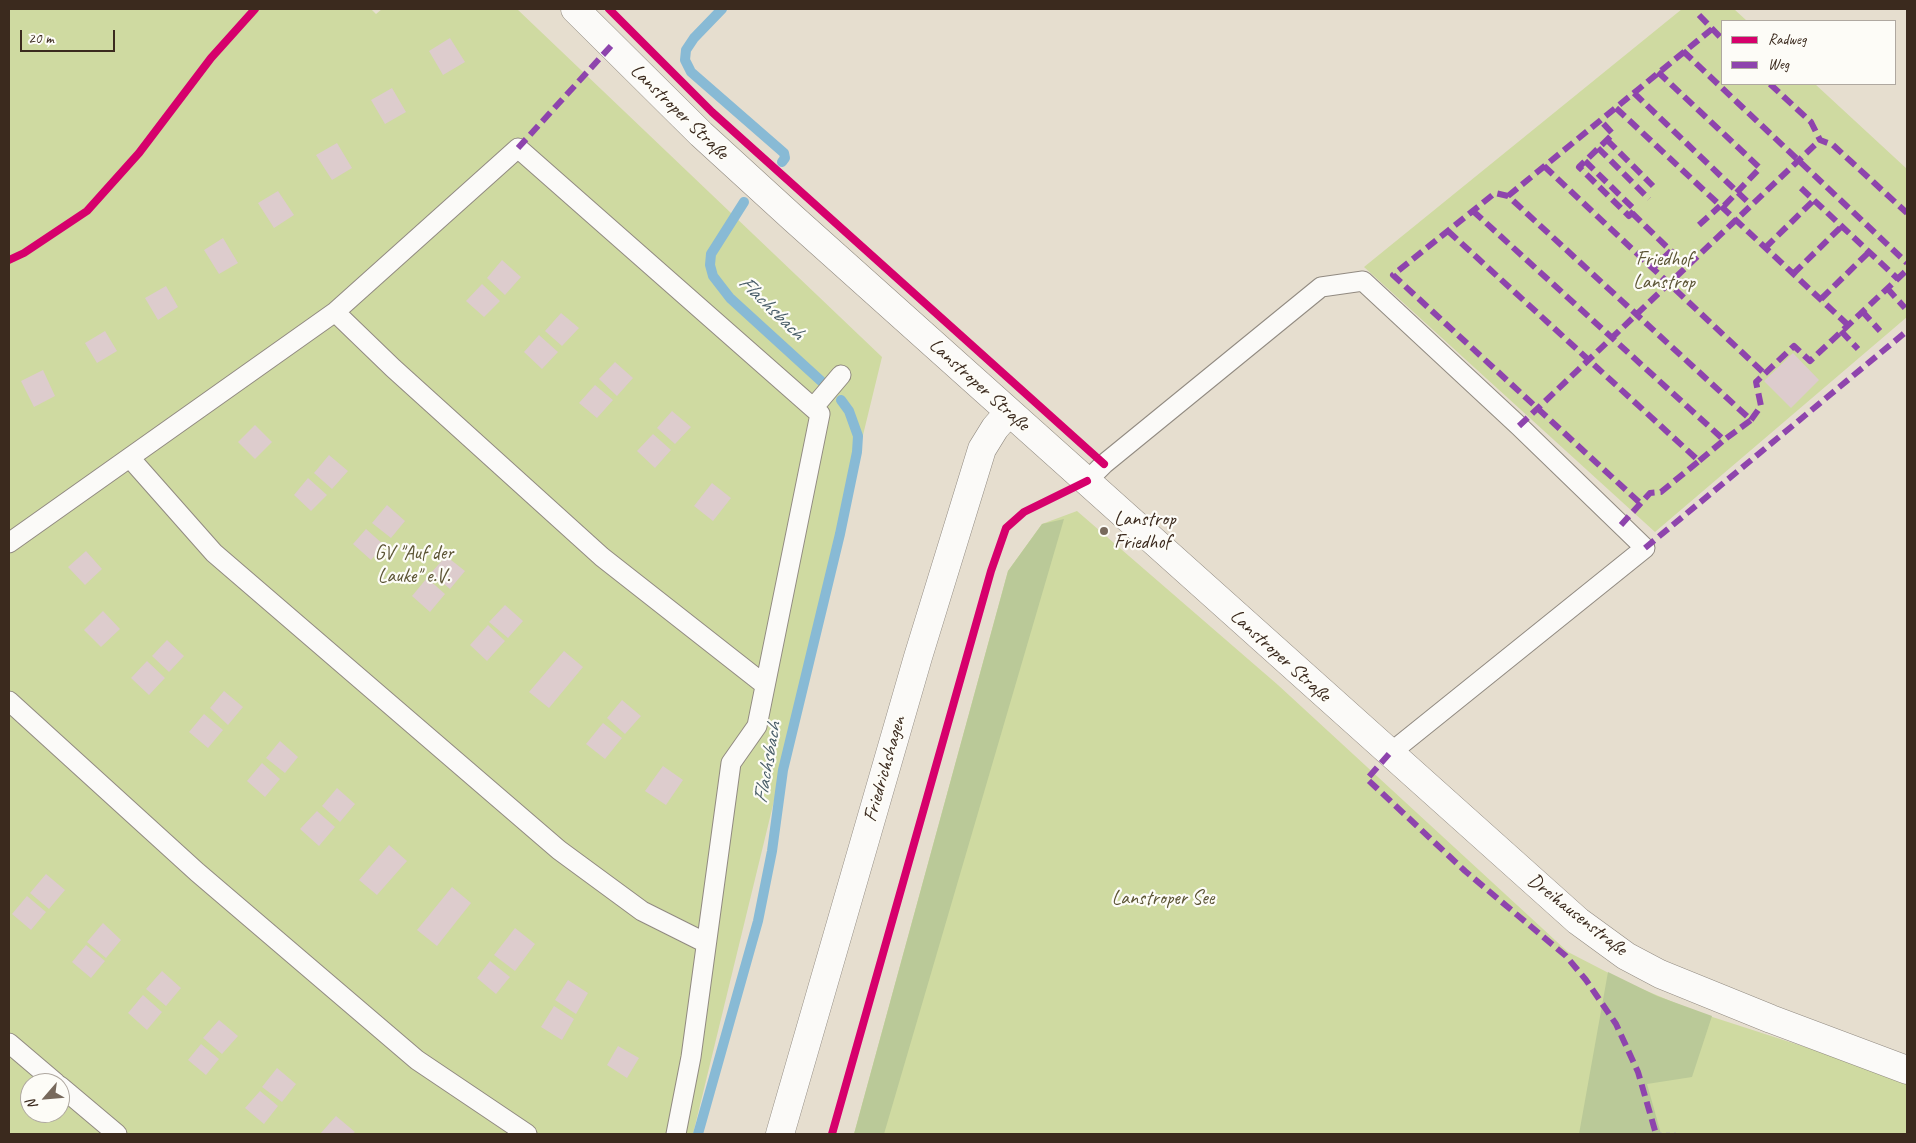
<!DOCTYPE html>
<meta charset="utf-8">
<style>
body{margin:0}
#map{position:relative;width:1916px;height:1143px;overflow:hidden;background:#e6decf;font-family:Caveat,sans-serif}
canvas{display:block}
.frame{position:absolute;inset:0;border:10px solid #3b2a1e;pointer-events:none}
.legend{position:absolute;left:1721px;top:20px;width:175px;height:65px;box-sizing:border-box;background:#fdfcf7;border:1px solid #afa8a0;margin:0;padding:6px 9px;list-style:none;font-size:15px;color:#3b2a1e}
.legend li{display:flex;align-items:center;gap:10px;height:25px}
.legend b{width:25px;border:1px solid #afa8a0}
.north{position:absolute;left:20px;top:1073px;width:50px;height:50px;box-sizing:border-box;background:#fdfcf7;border:1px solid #afa8a0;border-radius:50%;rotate:243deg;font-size:14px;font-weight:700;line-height:20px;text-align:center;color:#3b2a1e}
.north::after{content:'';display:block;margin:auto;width:18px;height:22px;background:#77695c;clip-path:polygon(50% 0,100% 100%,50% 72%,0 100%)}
.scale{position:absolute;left:20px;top:30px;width:95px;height:22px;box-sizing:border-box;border:2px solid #3b2a1e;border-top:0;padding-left:6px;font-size:15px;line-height:18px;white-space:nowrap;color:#3b2a1e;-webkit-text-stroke:4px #fdfcf7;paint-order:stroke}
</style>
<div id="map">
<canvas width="1916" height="1143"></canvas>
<div class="frame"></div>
<ul class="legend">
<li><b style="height:6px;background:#d6006c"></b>Radweg</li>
<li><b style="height:6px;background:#8e44ad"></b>Weg</li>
</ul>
<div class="north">N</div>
<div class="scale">20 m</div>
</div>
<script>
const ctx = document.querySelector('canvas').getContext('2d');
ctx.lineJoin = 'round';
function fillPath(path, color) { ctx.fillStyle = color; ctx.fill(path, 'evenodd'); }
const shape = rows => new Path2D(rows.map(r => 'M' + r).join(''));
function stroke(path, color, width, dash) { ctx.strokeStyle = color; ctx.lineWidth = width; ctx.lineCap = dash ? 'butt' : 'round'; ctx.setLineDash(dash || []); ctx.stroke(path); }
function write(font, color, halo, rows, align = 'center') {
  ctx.font = font + ' Caveat,sans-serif'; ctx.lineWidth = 4.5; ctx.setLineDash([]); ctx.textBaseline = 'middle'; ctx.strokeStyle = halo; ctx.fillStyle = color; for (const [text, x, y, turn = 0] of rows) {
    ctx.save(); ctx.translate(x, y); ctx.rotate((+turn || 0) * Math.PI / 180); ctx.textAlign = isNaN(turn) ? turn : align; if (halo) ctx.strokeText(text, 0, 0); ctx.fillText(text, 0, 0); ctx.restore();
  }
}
fillPath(shape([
 [9,9,371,9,376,14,382,9,517,9,882,357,693,1134,9,1134],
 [30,1083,60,1083,60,1113,30,1113],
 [1682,9,1734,9,1747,21,1722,21,1722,84,1815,84,1907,169,1907,317,1655,532,1364,267],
 [1077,511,1278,685,1568,952,1630,984,1697,1012,1907,1080,1907,1134,854,1134,1008,571,1042,524]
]), '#cfdaa1');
fillPath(shape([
 [1064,519,884,1134,854,1134,1008,571,1042,524],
 [1608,972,1657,996,1712,1016,1692,1077,1647,1084,1661,1134,1579,1134]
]), '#bac998');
stroke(shape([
 [722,9,694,38,686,50,685,60,691,72,784,153,785,158,782,162],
 [744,202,711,254,710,265,713,276,730,298,821,381],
 [698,1134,758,921,772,851,783,770,840,534,857,452,858,436,849,411,841,400]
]), '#88bad5', 10);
fillPath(shape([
 [450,38,465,62,443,75,429,51],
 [392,88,406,112,385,124,371,100],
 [337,143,352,168,332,180,316,155],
 [278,191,294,215,274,228,258,203],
 [223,238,238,263,219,274,204,250],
 [502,260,521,277,505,295,487,278],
 [482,284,500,301,484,317,466,301],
 [166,286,178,307,158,320,145,298],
 [561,313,579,328,562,346,545,331],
 [105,331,117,351,97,363,85,343],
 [539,335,558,352,542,369,524,352],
 [1793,353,1819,380,1791,408,1764,381],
 [615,362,633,378,617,396,599,379],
 [43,370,55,396,34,407,21,381],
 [595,385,613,400,597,418,579,403],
 [672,411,691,427,675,444,657,428],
 [255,425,272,442,255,459,238,442],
 [653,434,671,450,655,468,637,451],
 [329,455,348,471,332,489,314,473],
 [308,478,327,495,311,511,294,495],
 [712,483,731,498,713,521,694,506],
 [387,505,405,521,391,538,372,523],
 [366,529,384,545,371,560,353,544],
 [86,551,102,569,85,585,68,567],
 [446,556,465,571,450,589,431,573],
 [427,578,445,594,430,612,412,596],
 [505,605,523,621,508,638,489,622],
 [103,611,120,629,101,647,84,630],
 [488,625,505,641,487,661,470,645],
 [167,640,184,656,169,672,152,656],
 [564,651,583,667,549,708,529,692],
 [147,661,165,678,149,695,131,678],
 [224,691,243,707,228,725,210,708],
 [622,700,641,716,625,734,607,718],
 [204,714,223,730,208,748,189,732],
 [603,723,622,738,605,759,586,744],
 [280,741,298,757,285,773,266,758],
 [262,763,280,779,265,797,247,781],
 [663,766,683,780,666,805,645,791],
 [337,788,355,804,340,822,322,806],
 [317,811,335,827,319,846,300,829],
 [389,845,407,861,377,895,359,880],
 [46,874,65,890,49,909,30,893],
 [452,887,471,903,437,946,417,930],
 [27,896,46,912,31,930,12,914],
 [103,923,121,940,106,958,87,942],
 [515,928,535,944,515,971,494,955],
 [86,945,105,961,91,978,72,962],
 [490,961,510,977,496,994,477,978],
 [162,971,181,988,166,1006,146,989],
 [568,980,588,993,576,1014,555,1000],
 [143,995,162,1012,147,1030,128,1013],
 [554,1006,574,1019,562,1040,541,1027],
 [219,1020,238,1036,222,1054,203,1038],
 [201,1044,219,1059,206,1075,188,1060],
 [618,1046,639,1058,627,1078,607,1065],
 [277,1068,296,1084,282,1102,262,1087],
 [260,1091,278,1106,264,1124,245,1108],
 [336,1116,355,1132,352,1134,320,1134]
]), '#ddcccd');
const service = shape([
 [335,312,393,368,602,557,765,685],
 [813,408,841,375],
 [130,458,214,553,559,850,642,911,706,943],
 [1087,481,1104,464,1321,287,1363,281,1519,426,1645,548,1389,754],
 [9,543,335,312,518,148,820,414,757,726,731,763,691,1057,676,1134],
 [9,701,197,872,417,1060,527,1134],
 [9,1043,56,1083],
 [60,1086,117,1134]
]);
const secondary = shape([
 [575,9,701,134,794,219,1578,921,1626,956,1660,974,1771,1019,1907,1070],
 [780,1134,918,657,982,449,995,428,1009,412]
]);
stroke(service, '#918a81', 21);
stroke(secondary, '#918a81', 29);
stroke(shape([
 [1658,1134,1676,1134]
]), '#bebbb7', 3, [4, 4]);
stroke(service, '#fbfaf8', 19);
stroke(secondary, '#fbfaf8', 28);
stroke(shape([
 [1699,15,1722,39],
 [1683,51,1907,263],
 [1658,72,1760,168,1722,208],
 [1770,84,1811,122,1820,140,1833,145,1907,213],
 [1634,93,1751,205],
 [1616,108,1848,325],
 [1607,140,1653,186],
 [518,148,611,46],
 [1598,148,1649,199],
 [1585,161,1635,210,1629,216,1579,167,1613,134,1600,120],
 [1544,166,1765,374],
 [1801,188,1898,279],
 [1508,196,1712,29],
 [1473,211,1724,440,1699,461],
 [1632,213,1671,251,1652,269],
 [1699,225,1720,206],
 [1448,231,1699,461,1661,492,1650,493,1621,525],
 [1765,248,1814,200],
 [1793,274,1842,226],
 [1887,288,1905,308],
 [1821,299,1869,252],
 [1862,311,1880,331],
 [1841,331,1858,349],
 [1751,420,1761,406,1756,382,1794,346,1810,361,1907,270],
 [1519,426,1820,140],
 [1639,502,1393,275,1495,193,1508,196,1751,420,1724,440],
 [1645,548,1907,331],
 [1389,754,1367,779,1465,871,1566,956,1586,980,1616,1024,1638,1072,1656,1134]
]), '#8e44ad', 6, [12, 6]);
stroke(shape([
 [609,9,712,112,1104,464],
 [9,260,24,253,87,211,139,153,211,58,255,9],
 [832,1134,991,571,1006,528,1024,512,1087,481]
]), '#d6006c', 8);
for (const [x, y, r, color] of [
 [1104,531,5,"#77695c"]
]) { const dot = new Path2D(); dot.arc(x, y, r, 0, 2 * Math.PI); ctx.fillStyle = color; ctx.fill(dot); stroke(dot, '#fdfcf7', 2); }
write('20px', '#3b2a1e', '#fdfcf7', [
 ["Lanstroper Straße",679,112,44],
 ["Lanstroper Straße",979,385,42],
 ["Lanstroper Straße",1280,656,42],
 ["Friedrichshagen",885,769,-74],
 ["Dreihausenstraße",1577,915,38]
]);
write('20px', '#5c5535', '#fdfcf7', [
 ["Friedhof",1664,260],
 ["Lanstrop",1664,283],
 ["GV \"Auf der",414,554],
 ["Lauke\" e.V.",414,577],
 ["Lanstroper See",1163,899]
]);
write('20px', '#3b2a1e', '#fdfcf7', [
 ["Lanstrop",1114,520],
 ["Friedhof",1114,543]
], 'left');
write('italic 21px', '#495d68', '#fdfcf7', [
 ["Flachsbach",771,308,44],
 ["Flachsbach",768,763,-80]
]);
</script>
